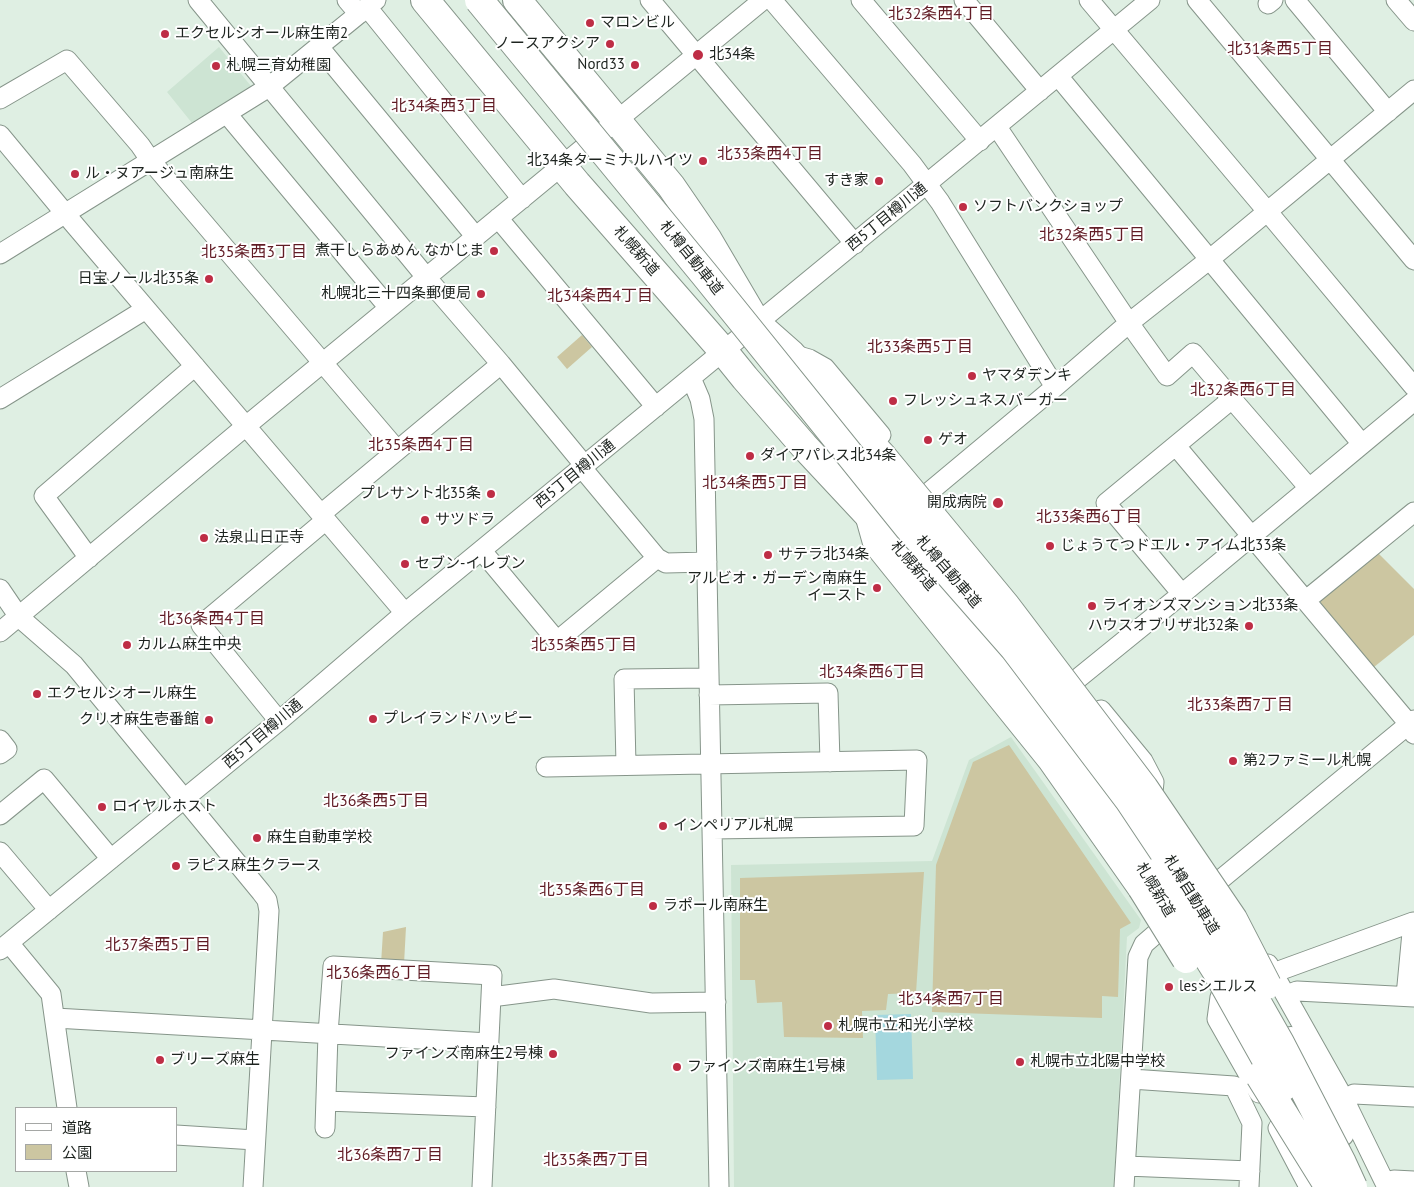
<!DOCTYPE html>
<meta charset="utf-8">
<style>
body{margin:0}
#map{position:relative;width:1414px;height:1187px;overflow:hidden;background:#dfefe3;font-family:"PT Sans","Noto Sans JP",sans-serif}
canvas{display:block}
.legend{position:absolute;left:15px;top:1107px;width:162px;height:65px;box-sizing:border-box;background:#fff;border:1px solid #a5a7a5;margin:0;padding:6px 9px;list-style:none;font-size:15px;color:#1d231f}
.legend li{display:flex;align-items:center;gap:10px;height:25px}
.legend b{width:25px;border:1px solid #a5a7a5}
</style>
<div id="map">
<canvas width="1414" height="1187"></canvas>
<ul class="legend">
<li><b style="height:6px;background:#fff"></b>道路</li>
<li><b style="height:14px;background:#ccc6a1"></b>公園</li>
</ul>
</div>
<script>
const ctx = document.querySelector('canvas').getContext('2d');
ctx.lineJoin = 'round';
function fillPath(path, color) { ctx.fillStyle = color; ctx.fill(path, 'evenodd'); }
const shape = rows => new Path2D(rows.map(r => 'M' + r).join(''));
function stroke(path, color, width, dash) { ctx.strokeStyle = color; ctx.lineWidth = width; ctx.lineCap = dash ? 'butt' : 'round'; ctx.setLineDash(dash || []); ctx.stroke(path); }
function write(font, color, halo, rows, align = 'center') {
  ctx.font = font + ' "PT Sans","Noto Sans JP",sans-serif'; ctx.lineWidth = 4; ctx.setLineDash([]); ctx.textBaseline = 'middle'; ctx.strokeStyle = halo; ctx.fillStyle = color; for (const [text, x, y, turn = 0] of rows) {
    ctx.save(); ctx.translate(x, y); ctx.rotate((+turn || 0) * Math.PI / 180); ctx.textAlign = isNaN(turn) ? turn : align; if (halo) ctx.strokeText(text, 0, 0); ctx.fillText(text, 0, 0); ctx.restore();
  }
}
fillPath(shape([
 [219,47,251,86,249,90,192,123,167,92],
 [1011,737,1141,920,1139,928,1127,937,1114,1187,734,1187,731,865,932,861,969,760]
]), '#cde4d3');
fillPath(shape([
 [582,335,592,347,567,369,557,357],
 [1377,552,1414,589,1414,635,1374,667,1321,604,1321,597],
 [1009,745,1131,923,1120,929,1118,997,1102,996,1102,1018,932,1012,936,865,973,762],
 [924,872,916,993,888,994,886,1010,862,1011,863,1038,784,1037,782,1002,757,1003,755,980,740,980,740,878],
 [406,927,404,964,381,964,383,932]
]), '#ccc6a1');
fillPath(shape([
 [911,1014,913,1079,877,1080,875,1015]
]), '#a4d7de');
const minor = shape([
 [198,0,426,277,501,364,585,466],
 [347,0,359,14],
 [650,0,855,244],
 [772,0,912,164,940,202,1055,387],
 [861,0,980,141],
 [964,0,1040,91],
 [1089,0,1267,211,1414,387],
 [1197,0,1414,260],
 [1295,0,1388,112],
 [1396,0,1414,21],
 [1268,4,1273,0],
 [367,7,522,199],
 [319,47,476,237],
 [1058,76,1362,444],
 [0,99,67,60,140,145,151,161,397,450],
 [227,114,389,308],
 [997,127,1129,323,1167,376,1193,353,1232,399],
 [0,135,73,223,405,613],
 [498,218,656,407],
 [0,254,269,87,376,0],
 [795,355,809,359,825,368,881,435],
 [691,378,700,399,704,419,719,1187],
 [0,399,146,309],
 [1176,446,1409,724,1414,734],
 [582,468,657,558,666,563,707,562],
 [928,493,1055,387,1129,323,1210,259,1414,90],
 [864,513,873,545,1048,762,1145,900],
 [321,514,501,364],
 [482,551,557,641,657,558],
 [89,558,44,496,195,366],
 [0,589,19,617,74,665,261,892,267,900,269,911,253,1187],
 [1182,594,1106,503,1232,399,1309,488],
 [1305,601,1414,512],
 [0,632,246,426,763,0],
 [1076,680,1182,594,1414,401],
 [709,695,828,693,830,762],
 [1101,710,1143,761,1154,782,1153,792],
 [279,721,201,625,326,520],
 [0,740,7,749,0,754],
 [626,765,624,679,709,678],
 [546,767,917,760,914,826,712,829],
 [0,815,44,779,111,859],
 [0,852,49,910],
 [1203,894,1414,720],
 [9,943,51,994,67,1108],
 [0,950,279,721,405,613,1150,0],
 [1268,964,1344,1099,1387,1187],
 [1273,973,1413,922,1406,996],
 [1286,995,1297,991,1414,997],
 [491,997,554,989,651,1003,716,1002],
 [1220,997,1217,1019,1259,1093],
 [55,1018,489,1043],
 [1131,1079,1234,1086,1252,1123,1249,1187],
 [1344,1099,1354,1094,1414,1097],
 [326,1101,486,1107],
 [325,1128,328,1034,333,966,492,975,482,1187],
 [1278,1128,1309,1187],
 [176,1135,255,1140],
 [1126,1166,1250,1171],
 [76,1171,79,1187],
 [1385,1182,1394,1180,1414,1181],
 [1124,1187,1138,957,1144,944,1174,918]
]);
const highway = shape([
 [425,0,577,184,724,352,745,378,804,446,916,566,1010,686,1133,853,1162,902],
 [517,0,671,186,708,240,765,337],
 [757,324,791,354,882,456],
 [1291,1041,1317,1083,1340,1133]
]);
stroke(minor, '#86958a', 21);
stroke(highway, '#86958a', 30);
stroke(minor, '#fff', 19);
stroke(highway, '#fff', 28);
const highwayBridge = shape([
 [479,0,705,275,908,527,1014,648,1129,800,1175,869,1234,962,1280,1043,1342,1163,1353,1187],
 [882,456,1006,606,1144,788,1233,919,1267,985],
 [1155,873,1217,972,1282,1088],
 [1142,888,1186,959],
 [1260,1076,1329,1187]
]);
stroke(highwayBridge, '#86958a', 30, []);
stroke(highwayBridge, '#fff', 28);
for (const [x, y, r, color] of [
 [590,23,5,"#be2d45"],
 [165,34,5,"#be2d45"],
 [610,44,5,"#be2d45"],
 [698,55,6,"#be2d45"],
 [635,65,5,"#be2d45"],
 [216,66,5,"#be2d45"],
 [703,161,5,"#be2d45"],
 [75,174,5,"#be2d45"],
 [879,181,5,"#be2d45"],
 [963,207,5,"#be2d45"],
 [494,251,5,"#be2d45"],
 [209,279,5,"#be2d45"],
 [481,294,5,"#be2d45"],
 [972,376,5,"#be2d45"],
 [893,401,5,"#be2d45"],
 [928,440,5,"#be2d45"],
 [750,456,5,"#be2d45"],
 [491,494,5,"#be2d45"],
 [998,503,6,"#be2d45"],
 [425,520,5,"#be2d45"],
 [204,538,5,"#be2d45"],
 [1050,546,5,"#be2d45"],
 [768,555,5,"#be2d45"],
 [405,564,5,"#be2d45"],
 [877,588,5,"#be2d45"],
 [1092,606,5,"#be2d45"],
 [1249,626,5,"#be2d45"],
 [127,645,5,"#be2d45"],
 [37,694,5,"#be2d45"],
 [373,719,5,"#be2d45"],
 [209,720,5,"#be2d45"],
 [1233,761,5,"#be2d45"],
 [102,807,5,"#be2d45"],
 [663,826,5,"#be2d45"],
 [257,838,5,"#be2d45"],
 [176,866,5,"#be2d45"],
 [653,906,5,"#be2d45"],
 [1169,987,5,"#be2d45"],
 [828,1026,5,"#be2d45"],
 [553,1054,5,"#be2d45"],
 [160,1060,5,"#be2d45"],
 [1020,1062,5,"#be2d45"],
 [677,1067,5,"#be2d45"]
]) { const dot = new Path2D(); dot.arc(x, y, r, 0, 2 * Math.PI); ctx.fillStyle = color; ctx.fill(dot); stroke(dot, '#fff', 2); }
write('15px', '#1d231f', '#fff', [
 ["マロンビル",600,23],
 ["エクセルシオール麻生南2",175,34],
 ["ノースアクシア",600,44,"right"],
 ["北34条",709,55],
 ["Nord33",625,65,"right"],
 ["札幌三育幼稚園",226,66],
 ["北34条ターミナルハイツ",693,161,"right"],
 ["ル・ヌアージュ南麻生",85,174],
 ["すき家",869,181,"right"],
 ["ソフトバンクショップ",973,207],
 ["煮干しらあめん なかじま",484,251,"right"],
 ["日宝ノール北35条",199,279,"right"],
 ["札幌北三十四条郵便局",471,294,"right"],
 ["ヤマダデンキ",982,376],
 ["フレッシュネスバーガー",903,401],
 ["ゲオ",938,440],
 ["ダイアパレス北34条",760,456],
 ["プレサント北35条",481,494,"right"],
 ["開成病院",987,503,"right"],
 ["サツドラ",435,520],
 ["法泉山日正寺",214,538],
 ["じょうてつドエル・アイム北33条",1060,546],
 ["サテラ北34条",778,555],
 ["セブン-イレブン",415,564],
 ["アルビオ・ガーデン南麻生",867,579,"right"],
 ["イースト",867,596,"right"],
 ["ライオンズマンション北33条",1102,606],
 ["ハウスオブリザ北32条",1239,626,"right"],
 ["カルム麻生中央",137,645],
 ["エクセルシオール麻生",47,694],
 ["プレイランドハッピー",383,719],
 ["クリオ麻生壱番館",199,720,"right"],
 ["第2ファミール札幌",1243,761],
 ["ロイヤルホスト",112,807],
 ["インペリアル札幌",673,826],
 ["麻生自動車学校",267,838],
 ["ラピス麻生クラース",186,866],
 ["ラポール南麻生",663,906],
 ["lesシエルス",1179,987],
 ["札幌市立和光小学校",838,1026],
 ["ファインズ南麻生2号棟",543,1054,"right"],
 ["ブリーズ麻生",170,1060],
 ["札幌市立北陽中学校",1030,1062],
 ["ファインズ南麻生1号棟",687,1067]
], 'left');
write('15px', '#1d231f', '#fff', [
 ["西5丁目樽川通",887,217,-39],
 ["札幌新道",636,251,49],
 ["札樽自動車道",691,258,51],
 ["西5丁目樽川通",575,474,-39],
 ["札幌新道",913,566,49],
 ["札樽自動車道",948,572,49],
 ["西5丁目樽川通",263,734,-40],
 ["札幌新道",1155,890,59],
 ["札樽自動車道",1191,895,58]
]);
write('16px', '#611c25', '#fff', [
 ["北32条西4丁目",941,14],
 ["北31条西5丁目",1280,49],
 ["北34条西3丁目",444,106],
 ["北33条西4丁目",770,154],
 ["北32条西5丁目",1092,235],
 ["北35条西3丁目",254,252],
 ["北34条西4丁目",600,296],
 ["北33条西5丁目",920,347],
 ["北32条西6丁目",1243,390],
 ["北35条西4丁目",421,445],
 ["北34条西5丁目",755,483],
 ["北33条西6丁目",1089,517],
 ["北36条西4丁目",212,619],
 ["北35条西5丁目",584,645],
 ["北34条西6丁目",872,672],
 ["北33条西7丁目",1240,705],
 ["北36条西5丁目",376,801],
 ["北35条西6丁目",592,890],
 ["北37条西5丁目",158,945],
 ["北36条西6丁目",379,973],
 ["北34条西7丁目",951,999],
 ["北36条西7丁目",390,1155],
 ["北35条西7丁目",596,1160]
]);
</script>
